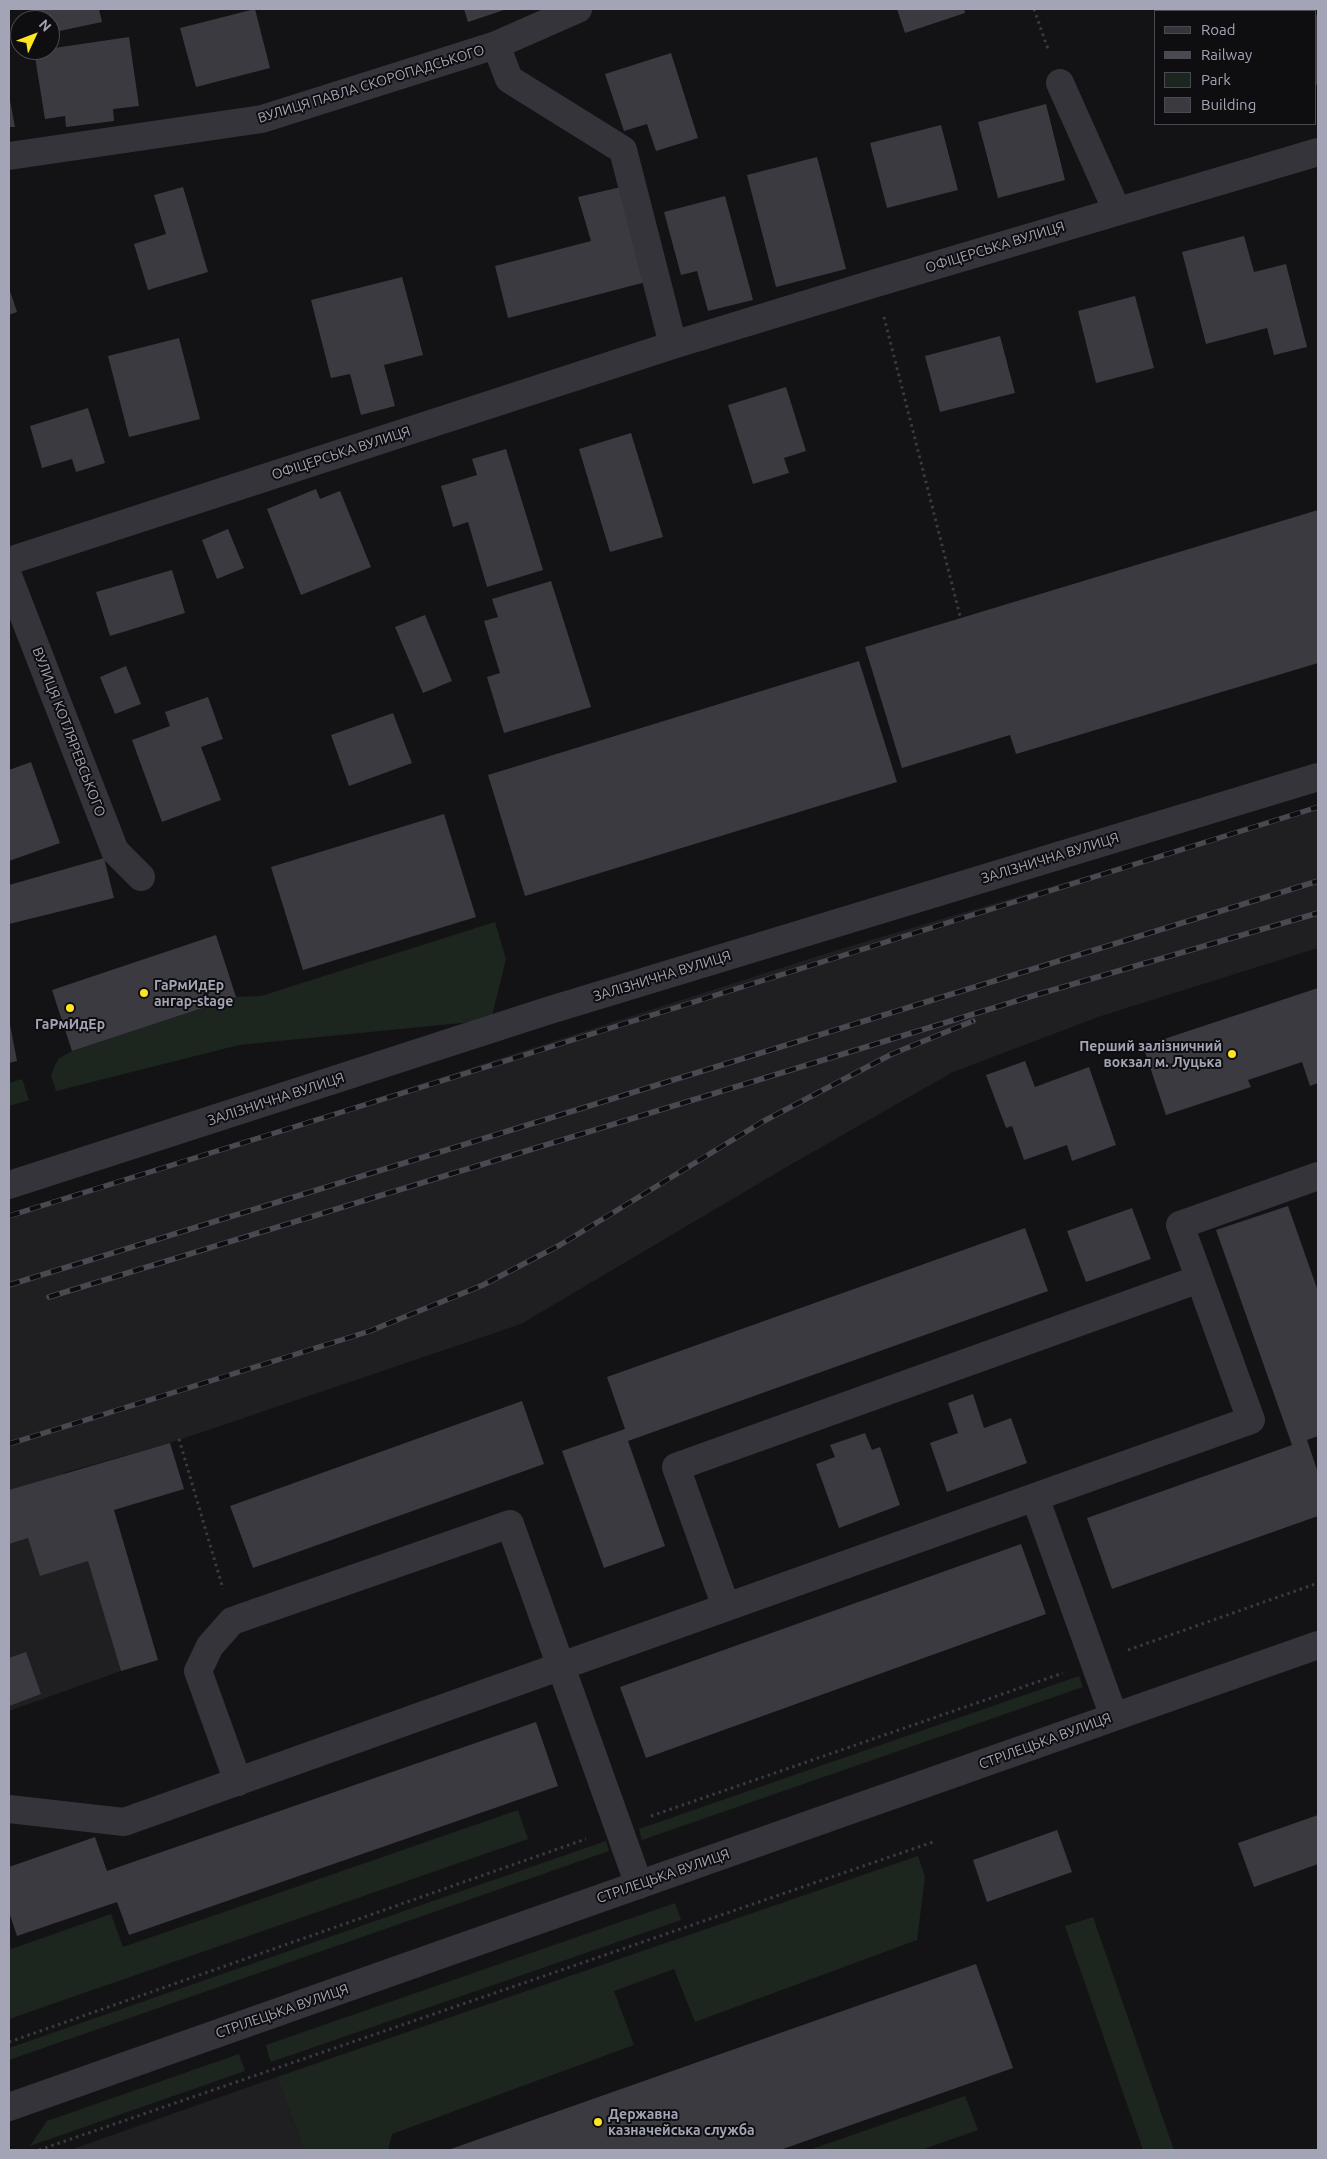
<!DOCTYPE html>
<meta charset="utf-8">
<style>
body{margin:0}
#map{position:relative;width:1327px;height:2159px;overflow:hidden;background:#131315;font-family:Ubuntu,sans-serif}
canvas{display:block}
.frame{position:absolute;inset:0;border:10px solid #a3a5b6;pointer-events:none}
.legend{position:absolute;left:1154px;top:10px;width:162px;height:115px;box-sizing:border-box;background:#0e0e10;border:1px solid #4a4a52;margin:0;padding:6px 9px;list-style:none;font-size:15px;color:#a3a5b6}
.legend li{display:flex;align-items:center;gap:10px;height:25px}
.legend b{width:25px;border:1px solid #4a4a52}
.north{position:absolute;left:10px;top:10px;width:50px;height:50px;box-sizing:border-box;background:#0e0e10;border:1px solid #4a4a52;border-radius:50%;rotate:47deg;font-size:14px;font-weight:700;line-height:20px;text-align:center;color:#a3a5b6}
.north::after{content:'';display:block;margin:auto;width:18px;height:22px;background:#fee521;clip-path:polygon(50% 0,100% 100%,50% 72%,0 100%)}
</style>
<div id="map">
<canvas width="1327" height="2159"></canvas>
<div class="frame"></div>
<ul class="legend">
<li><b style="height:6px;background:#34343a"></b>Road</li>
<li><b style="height:6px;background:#484951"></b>Railway</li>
<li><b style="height:14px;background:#1d251f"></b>Park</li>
<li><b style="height:14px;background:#3a3a40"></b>Building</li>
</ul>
<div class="north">N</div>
</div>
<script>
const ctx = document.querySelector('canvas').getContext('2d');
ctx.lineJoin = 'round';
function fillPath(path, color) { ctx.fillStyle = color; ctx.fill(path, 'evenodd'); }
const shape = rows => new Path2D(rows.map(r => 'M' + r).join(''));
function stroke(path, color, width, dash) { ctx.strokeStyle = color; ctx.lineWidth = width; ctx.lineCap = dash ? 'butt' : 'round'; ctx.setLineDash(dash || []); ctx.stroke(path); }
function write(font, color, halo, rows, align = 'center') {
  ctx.font = font + ' Ubuntu,sans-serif'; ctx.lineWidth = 4; ctx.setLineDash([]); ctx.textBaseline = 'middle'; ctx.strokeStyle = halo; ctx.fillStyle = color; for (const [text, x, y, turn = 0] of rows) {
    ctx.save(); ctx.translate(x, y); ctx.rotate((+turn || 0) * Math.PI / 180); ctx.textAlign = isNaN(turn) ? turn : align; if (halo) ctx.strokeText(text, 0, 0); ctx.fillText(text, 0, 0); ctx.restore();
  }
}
fillPath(shape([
 [1318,807,1318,948,1101,1016,953,1072,790,1165,521,1324,170,1443,63,1473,121,1671,9,1711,9,1216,831,952],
 [277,2077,304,2150,70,2150]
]), '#1f1f22');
fillPath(shape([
 [495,922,506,959,491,1020,239,1045,56,1091,51,1075,58,1059,72,1051,236,997,261,996],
 [22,1079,29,1100,9,1106,9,1083],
 [1079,1676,1083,1687,642,1840,639,1829],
 [518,1810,528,1839,9,2019,9,1942,11,1949,111,1914,123,1947],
 [606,1841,609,1851,9,2060,9,2048],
 [918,1856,925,1877,917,1940,695,2022,674,1969,614,1991,634,2045,392,2134,388,2150,304,2150,277,2077],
 [675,1903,681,1920,271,2062,268,2054,266,2045],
 [1093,1917,1174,2150,1143,2150,1065,1926],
 [239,2054,245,2071,30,2146,47,2121],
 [965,2096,978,2130,921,2150,809,2150]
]), '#1d251f');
fillPath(shape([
 [36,9,99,9,102,22,50,33,50,20,38,20],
 [255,9,270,68,196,87,180,28],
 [464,9,507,9,468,22],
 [897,9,964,9,965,13,905,33],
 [1316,13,1318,20,1318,84,1316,85],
 [129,37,139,106,113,109,114,121,66,127,65,116,45,119,34,51],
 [671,53,698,138,656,151,647,124,624,131,605,74],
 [9,95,15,127,9,127],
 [1046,104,1065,180,998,198,978,122],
 [941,125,958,190,887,208,870,143],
 [817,157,846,269,776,287,747,175],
 [183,187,208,272,148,290,134,244,166,234,154,195],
 [621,187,646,282,508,318,495,266,591,241,578,197],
 [725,196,753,300,708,311,697,271,681,275,664,212],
 [1244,236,1254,272,1286,264,1307,347,1274,355,1267,328,1206,344,1182,252],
 [402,277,423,355,384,365,395,406,361,415,350,374,331,378,311,300],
 [9,288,17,312,9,315],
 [1135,296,1154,368,1096,383,1078,311],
 [1000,336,1015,393,940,412,925,356],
 [179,338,200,419,129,437,108,356],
 [786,387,806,451,784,458,789,473,753,484,728,405],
 [88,408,105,463,76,472,72,459,42,468,30,426],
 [631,433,663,537,610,552,579,449],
 [506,449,543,570,487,587,468,522,453,527,441,486,477,475,472,459],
 [316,489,320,499,340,491,371,567,301,595,267,509],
 [1318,510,1318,663,1016,754,1010,735,902,768,865,647],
 [228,529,244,568,217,579,202,540],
 [172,570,185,613,110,636,96,592],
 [551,581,591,707,504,733,487,677,500,673,484,621,498,617,492,599],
 [425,615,452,681,423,693,395,627],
 [859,661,897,782,525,896,488,775],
 [126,666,141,704,115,714,100,677],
 [208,697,223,739,201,747,221,800,162,822,132,740,170,726,165,712],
 [393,713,412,763,349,786,331,735],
 [31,762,60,843,9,861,9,770],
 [444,814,476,917,303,970,271,867],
 [104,858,114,898,9,924,9,885],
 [216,935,236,997,72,1051,52,990],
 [1318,988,1318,1083,1310,1086,1302,1062,1248,1080,1251,1087,1166,1115,1143,1046],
 [9,1019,17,1061,9,1063],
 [1025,1061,1035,1087,1089,1067,1116,1145,1072,1161,1067,1145,1024,1160,1012,1126,1006,1128,986,1075],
 [1288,1206,1318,1291,1318,1436,1307,1440,1318,1473,1318,1516,1112,1589,1087,1518,1292,1445,1216,1230],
 [1132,1208,1151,1259,1086,1282,1067,1231],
 [1025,1228,1048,1291,628,1441,665,1546,604,1568,562,1451,625,1429,607,1377],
 [973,1394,984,1428,1011,1418,1027,1463,947,1492,930,1443,958,1433,948,1403],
 [522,1401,544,1464,253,1568,230,1506],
 [865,1433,872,1450,880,1447,900,1505,839,1528,816,1464,835,1457,830,1445],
 [170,1443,184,1489,114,1510,158,1660,121,1671,88,1561,40,1576,28,1538,9,1544,9,1490],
 [1021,1544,1046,1614,646,1758,620,1687],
 [26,1652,41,1694,9,1706,9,1658],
 [536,1722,558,1786,129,1935,117,1902,17,1936,9,1912,9,1867,95,1837,107,1871],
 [1318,1815,1318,1864,1254,1887,1238,1843],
 [1057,1830,1072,1872,987,1902,973,1860],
 [976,1964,1013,2068,780,2150,448,2150]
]), '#3a3a40');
stroke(shape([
 [1034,9,1049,52],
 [884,317,960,616],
 [179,1439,223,1589],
 [1128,1650,1318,1583],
 [651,1816,1063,1673],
 [9,2042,586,1839],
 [39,2150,933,1842]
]), '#3a3a41', 3, [2.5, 4]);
stroke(shape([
 [496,45,509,79,623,150,673,345],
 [1060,83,1117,211],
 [9,156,262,119,496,45,578,9],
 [9,561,673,345,876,283,1318,152],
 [9,578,115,851,141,877],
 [9,1185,547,1011,1318,777],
 [1035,1497,1114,1717],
 [726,1607,676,1467,1199,1279],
 [238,1782,198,1671,210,1646,232,1621,510,1524,639,1885],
 [9,1809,124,1822,1251,1420,1180,1225,1318,1176],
 [9,2107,1318,1645]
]), '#34343a', 28);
const rail = shape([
 [9,1216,1318,807],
 [9,1285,1318,881],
 [49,1297,1039,994,1318,913],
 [9,1444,370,1331,483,1285,560,1245,762,1122,892,1054,973,1021]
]);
stroke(rail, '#484951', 5.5);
stroke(rail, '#0e0e10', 4, [11]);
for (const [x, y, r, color] of [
 [144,993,5,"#fee521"],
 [70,1008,5,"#fee521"],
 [1232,1054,5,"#fee521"],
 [598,2122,5,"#fee521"]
]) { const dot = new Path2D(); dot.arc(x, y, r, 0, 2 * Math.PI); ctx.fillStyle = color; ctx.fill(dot); stroke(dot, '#0e0e10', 2); }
write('14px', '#a3a5b6', '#0e0e10', [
 ["ВУЛИЦЯ ПАВЛА СКОРОПАДСЬКОГО",371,84,-17],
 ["ОФІЦЕРСЬКА ВУЛИЦЯ",995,247,-17],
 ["ОФІЦЕРСЬКА ВУЛИЦЯ",341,453,-18],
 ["ВУЛИЦЯ КОТЛЯРЕВСЬКОГО",69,732,69],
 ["ЗАЛІЗНИЧНА ВУЛИЦЯ",1050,858,-17],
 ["ЗАЛІЗНИЧНА ВУЛИЦЯ",662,976,-17],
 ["ЗАЛІЗНИЧНА ВУЛИЦЯ",276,1099,-18],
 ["СТРІЛЕЦЬКА ВУЛИЦЯ",1045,1741,-20],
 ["СТРІЛЕЦЬКА ВУЛИЦЯ",663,1876,-19],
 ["СТРІЛЕЦЬКА ВУЛИЦЯ",282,2011,-19]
]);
write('bold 14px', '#a3a5b6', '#0e0e10', [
 ["ГаРмИдЕр",154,985],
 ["ангар-stage",154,1001],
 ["ГаРмИдЕр",70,1024,"center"],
 ["Перший залізничний",1222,1046,"right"],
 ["вокзал м. Луцька",1222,1062,"right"],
 ["Державна",608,2114],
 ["казначейська служба",608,2130]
], 'left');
</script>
